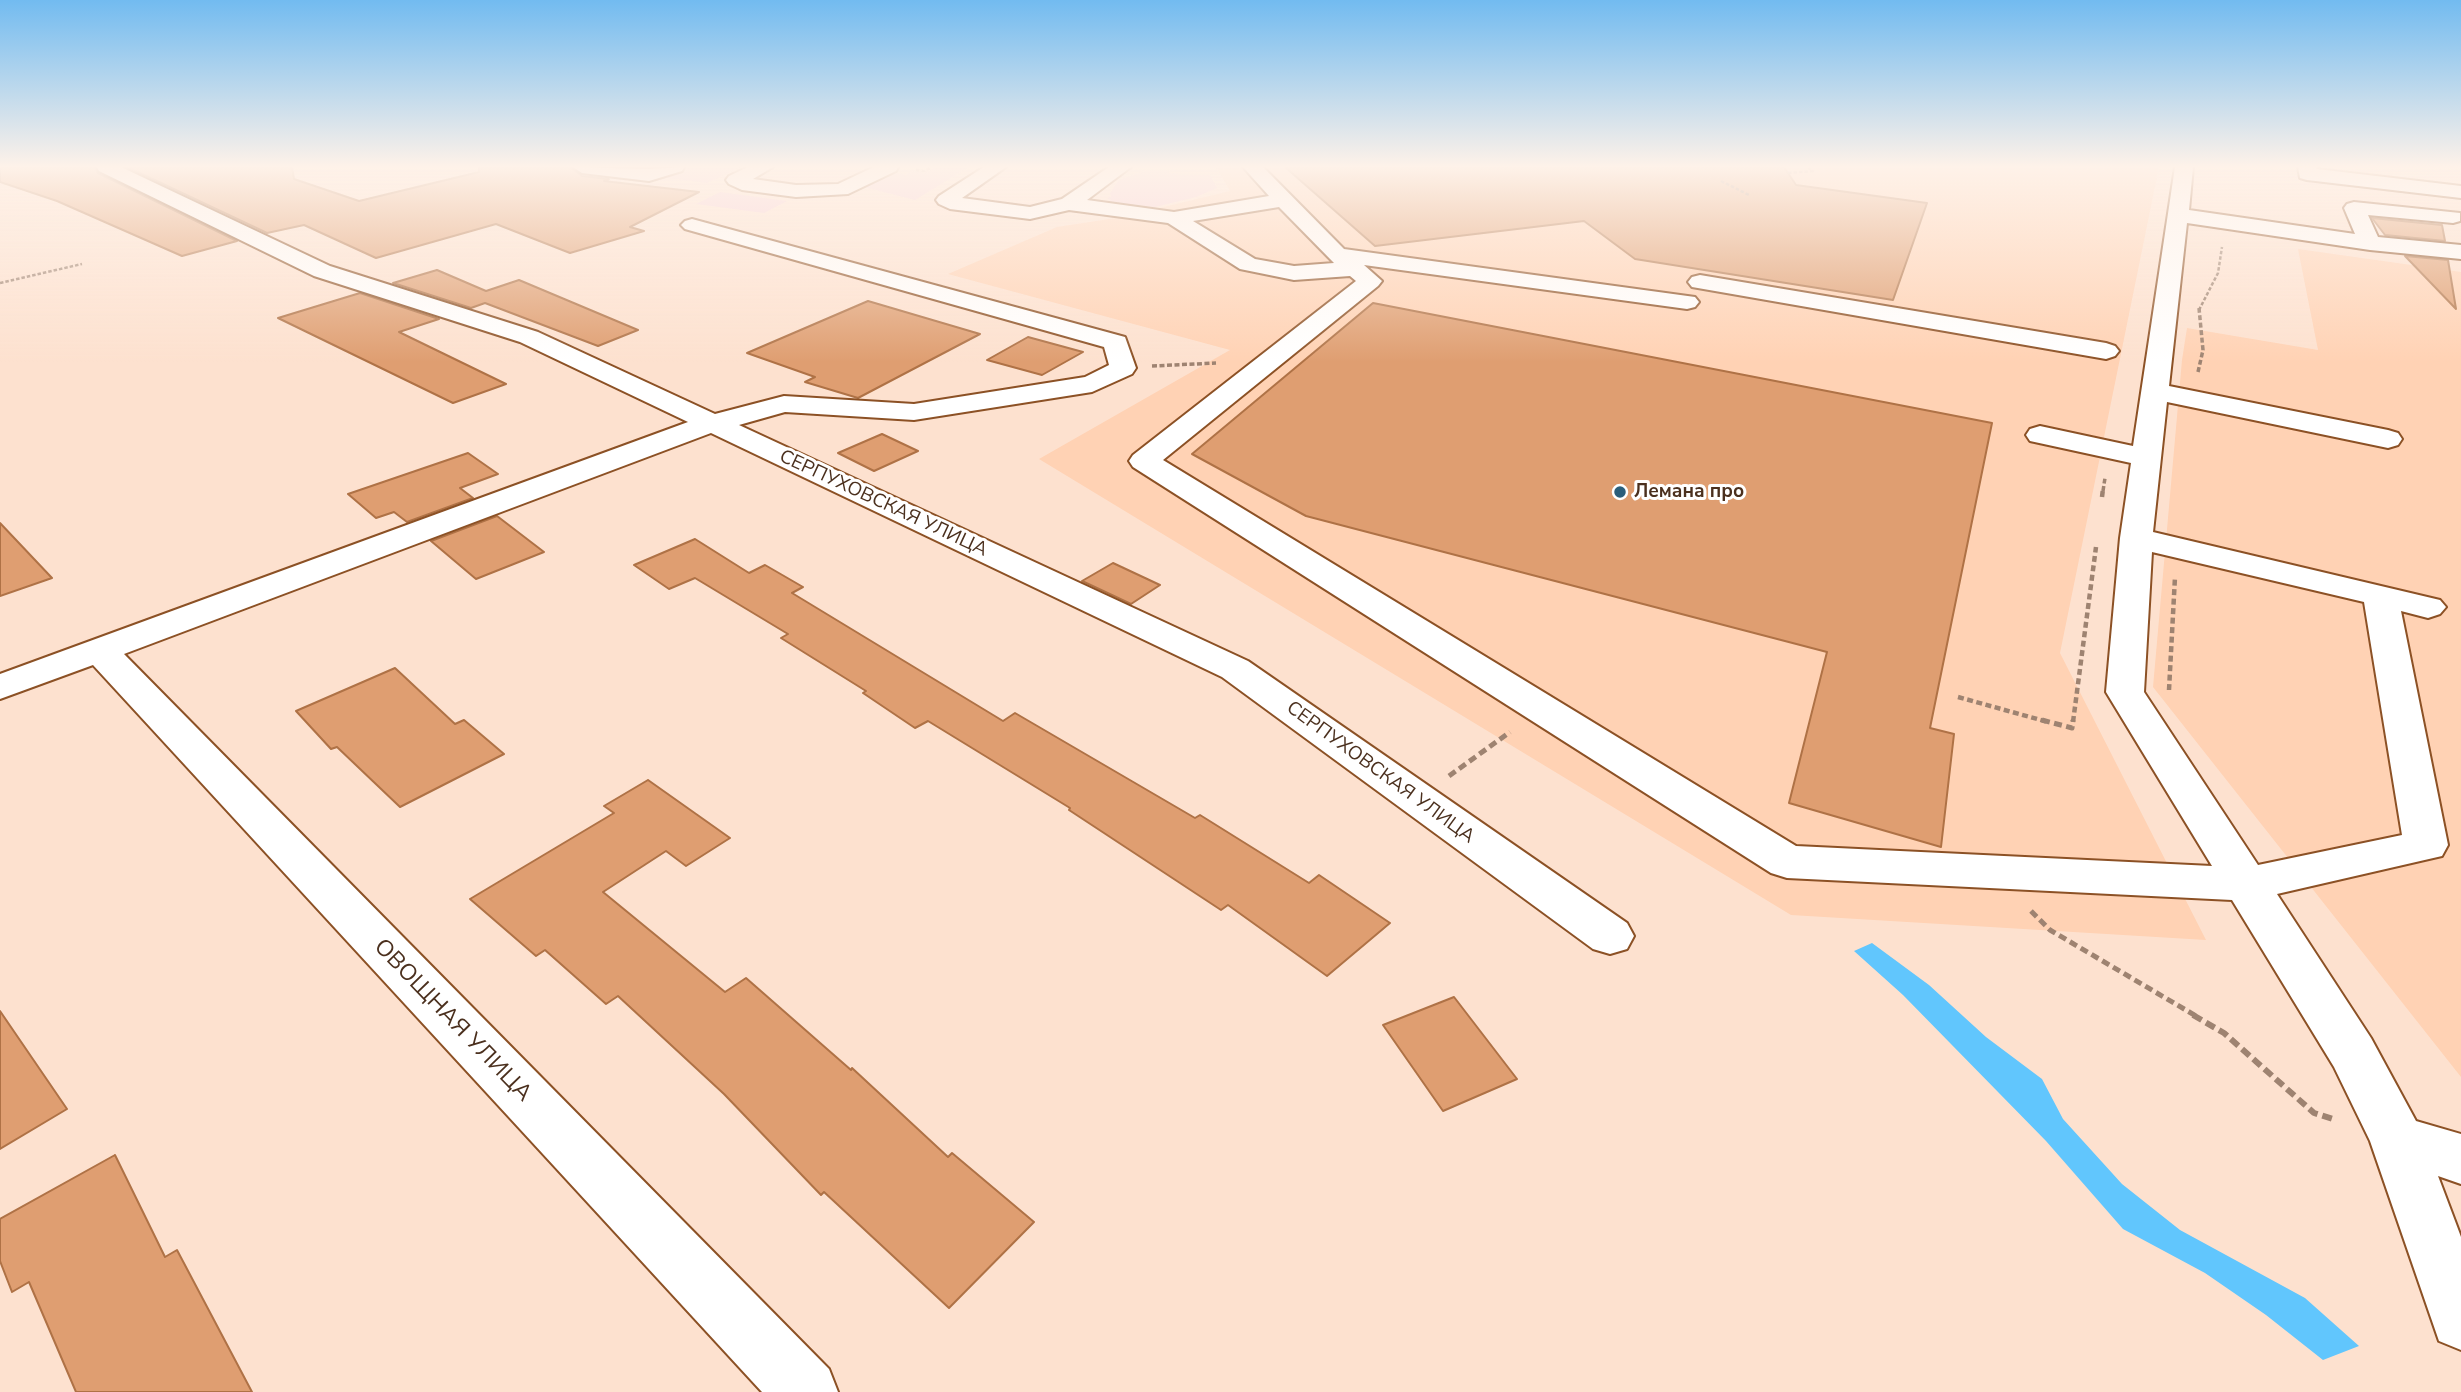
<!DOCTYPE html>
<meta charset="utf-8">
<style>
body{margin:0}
canvas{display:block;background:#fde1cf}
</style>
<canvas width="2461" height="1392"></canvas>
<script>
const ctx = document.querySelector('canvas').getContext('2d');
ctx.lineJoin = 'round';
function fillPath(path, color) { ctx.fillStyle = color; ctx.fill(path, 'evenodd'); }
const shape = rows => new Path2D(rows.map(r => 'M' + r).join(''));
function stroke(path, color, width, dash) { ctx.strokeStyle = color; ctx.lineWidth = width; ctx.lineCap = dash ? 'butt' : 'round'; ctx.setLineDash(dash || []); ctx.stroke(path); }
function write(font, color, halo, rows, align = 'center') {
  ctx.font = font + ' "Nunito Sans",sans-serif'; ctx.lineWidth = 6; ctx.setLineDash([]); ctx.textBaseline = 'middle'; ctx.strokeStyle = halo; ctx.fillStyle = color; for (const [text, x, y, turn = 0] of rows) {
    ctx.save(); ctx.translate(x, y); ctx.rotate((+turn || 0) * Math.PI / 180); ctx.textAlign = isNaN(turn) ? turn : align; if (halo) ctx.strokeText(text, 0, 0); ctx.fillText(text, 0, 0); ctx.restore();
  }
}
fillPath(shape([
 [1216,167,2159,167,2060,653,2206,940,1791,915,1039,459,1230,350,948,274,1057,227,1122,217,1230,191],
 [2298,249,2461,272,2461,1077,2153,687,2182,360,2187,328,2318,350]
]), '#ffd2b4');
fillPath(shape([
 [685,167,741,167,707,183,662,177],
 [935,167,969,167,915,200,864,187,892,171,905,175,913,171,926,173],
 [1147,170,1170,170,1168,173,1178,173,1178,175,1210,175,1217,188,1196,197,1155,207,1109,202,1111,200,1107,198,1111,197,1110,193,1119,180],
 [720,192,787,201,764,213,696,204]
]), '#f6cad9');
fillPath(shape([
 [1872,943,1929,985,1986,1037,2042,1079,2063,1119,2122,1184,2180,1230,2305,1298,2359,1346,2323,1360,2266,1315,2205,1273,2123,1229,2046,1141,1903,995,1854,951]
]), '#61c6fd');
const building = shape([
 [0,167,95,167,98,173,237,241,182,256,57,201,0,182,0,167],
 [127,167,292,167,294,179,359,201,479,172,479,167,570,167,582,176,609,179,604,181,699,192,630,227,644,231,570,253,496,224,376,258,304,225,267,233,127,167],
 [1285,167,1784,167,1796,185,1927,203,1893,300,1635,259,1584,221,1375,246,1285,167],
 [2372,218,2442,225,2445,241,2385,235,2372,218],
 [2405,256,2448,260,2456,309,2405,256],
 [437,270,486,291,519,280,638,330,598,346,485,303,471,308,393,283,437,270],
 [360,293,439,319,399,332,506,384,453,403,278,318,360,293],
 [868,301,980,334,858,398,805,382,815,377,747,353,868,301],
 [1373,303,1992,423,1930,728,1954,734,1941,847,1789,803,1827,652,1306,516,1192,454,1373,303],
 [1028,337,1083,352,1042,375,987,360,1028,337],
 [882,434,918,451,874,471,838,453,882,434],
 [468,453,498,474,460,488,473,498,407,522,394,512,376,518,348,494,468,453],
 [497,516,544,552,476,579,431,541,497,516],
 [0,523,52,578,0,596,0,523],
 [695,539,749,573,765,565,803,587,792,593,1003,721,1015,713,1195,818,1200,815,1309,883,1319,875,1390,923,1327,976,1228,905,1221,910,1069,810,1070,808,928,721,915,728,863,693,866,691,781,638,788,634,695,578,669,589,634,565,695,539],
 [1113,563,1160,585,1131,604,1082,581,1113,563],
 [395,668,455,724,464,720,504,754,400,807,337,747,331,749,296,711,395,668],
 [648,780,730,838,686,866,666,851,603,892,725,992,746,978,851,1070,852,1068,948,1157,952,1153,1034,1222,949,1308,824,1192,821,1195,724,1094,618,996,606,1004,545,950,536,956,470,899,614,813,604,806,648,780],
 [1454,997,1517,1079,1443,1111,1383,1025,1454,997],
 [0,1011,67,1109,0,1149,0,1011],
 [115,1155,165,1257,177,1250,252,1392,76,1392,29,1282,12,1292,0,1261,0,1219,115,1155]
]);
fillPath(building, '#df9e71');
stroke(building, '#af7246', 2);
const minor = shape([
 [97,167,121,167,330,266,538,332,715,414,784,396,914,404,1085,377,1109,365,1104,347,685,229,681,225,685,221,692,219,1125,337,1136,368,1132,374,1092,392,914,420,785,412,739,425,1248,661,1627,923,1634,936,1627,949,1610,954,1593,949,1222,677,711,433,124,654,829,1369,838,1392,762,1392,93,665,0,699,0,674,688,422,520,342,314,276,99,171,97,167],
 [573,167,648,169,684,167,682,171,649,181,582,173,573,167],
 [748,167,773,167,753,179,796,185,838,184,874,167,898,167,896,171,848,194,796,197,742,190,729,184,726,180,729,176,748,167],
 [984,167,1006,167,962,198,1030,207,1062,199,1109,167,1131,167,1087,200,1174,212,1269,196,1243,167,1263,167,1344,249,1695,297,1699,302,1695,307,1687,309,1364,265,1382,281,1378,286,1163,460,1796,846,2212,866,2106,692,2120,538,2131,463,2030,441,2026,435,2030,429,2040,426,2133,446,2175,167,2193,167,2189,210,2355,234,2344,208,2347,204,2354,202,2460,213,2460,221,2453,223,2368,215,2378,237,2461,245,2461,259,2370,250,2187,223,2169,386,2388,430,2398,433,2402,439,2398,445,2388,448,2167,402,2153,532,2440,600,2446,607,2440,614,2428,618,2401,611,2448,845,2442,856,2277,894,2371,1038,2416,1121,2461,1134,2461,1184,2438,1176,2461,1237,2461,1350,2439,1341,2370,1141,2334,1067,2232,900,1787,878,1771,873,1133,467,1129,461,1133,455,1356,281,1350,276,1294,280,1240,269,1168,223,1069,210,1030,219,950,209,939,204,936,200,939,196,984,167],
 [1279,207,1334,263,1294,266,1255,259,1193,221,1279,207],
 [2152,552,2364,602,2402,835,2258,865,2144,692,2152,552],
 [2298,167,2316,167,2317,169,2461,186,2461,198,2307,180,2300,178,2298,167],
 [1700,275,2106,343,2115,346,2119,351,2115,356,2106,359,1692,287,1688,282,1692,277,1700,275]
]);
stroke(minor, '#8c5125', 4);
stroke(shape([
 [916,170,924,171,932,167],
 [1788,173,1813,171,1807,167],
 [1721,181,1749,195],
 [0,283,82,264],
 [2199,310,2218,273,2222,247]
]), '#9e8371', 2.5, [3.5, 2]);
stroke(shape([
 [1152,366,1216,363],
 [2198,372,2203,350,2199,308],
 [2103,491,2105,478]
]), '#9e8371', 3.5, [5, 2.5]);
stroke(shape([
 [2102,497,2103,489],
 [2169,690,2175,577],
 [1958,697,2048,722],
 [2073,722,2096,547]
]), '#9e8371', 4.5, [6, 3.5]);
stroke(shape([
 [2042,720,2072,728,2073,720],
 [1449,776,1510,732],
 [2031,911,2050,930,2196,1016]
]), '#9e8371', 5, [8, 4.5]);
stroke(shape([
 [2193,1015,2224,1033,2314,1113,2336,1120]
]), '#9e8371', 6, [10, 5]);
fillPath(minor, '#fff');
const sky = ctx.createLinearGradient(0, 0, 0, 362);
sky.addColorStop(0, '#72bbf0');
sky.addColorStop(0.46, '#fef2e9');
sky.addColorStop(1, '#fef2e900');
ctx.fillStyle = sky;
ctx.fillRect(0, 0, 2461, 362);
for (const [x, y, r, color] of [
 [1620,492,7,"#2a5e7b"]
]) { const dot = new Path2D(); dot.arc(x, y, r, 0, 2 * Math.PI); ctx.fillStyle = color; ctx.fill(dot); stroke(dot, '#fff', 2.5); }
write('bold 19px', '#4b301e', '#fff', [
 ["Лемана про",1634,492]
], 'left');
write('19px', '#4b301e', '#fff', [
 ["СЕРПУХОВСКАЯ УЛИЦА",883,504,25],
 ["СЕРПУХОВСКАЯ УЛИЦА",1380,773,36]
]);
write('23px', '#4b301e', '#fff', [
 ["ОВОЩНАЯ УЛИЦА",452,1021,46]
]);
</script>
